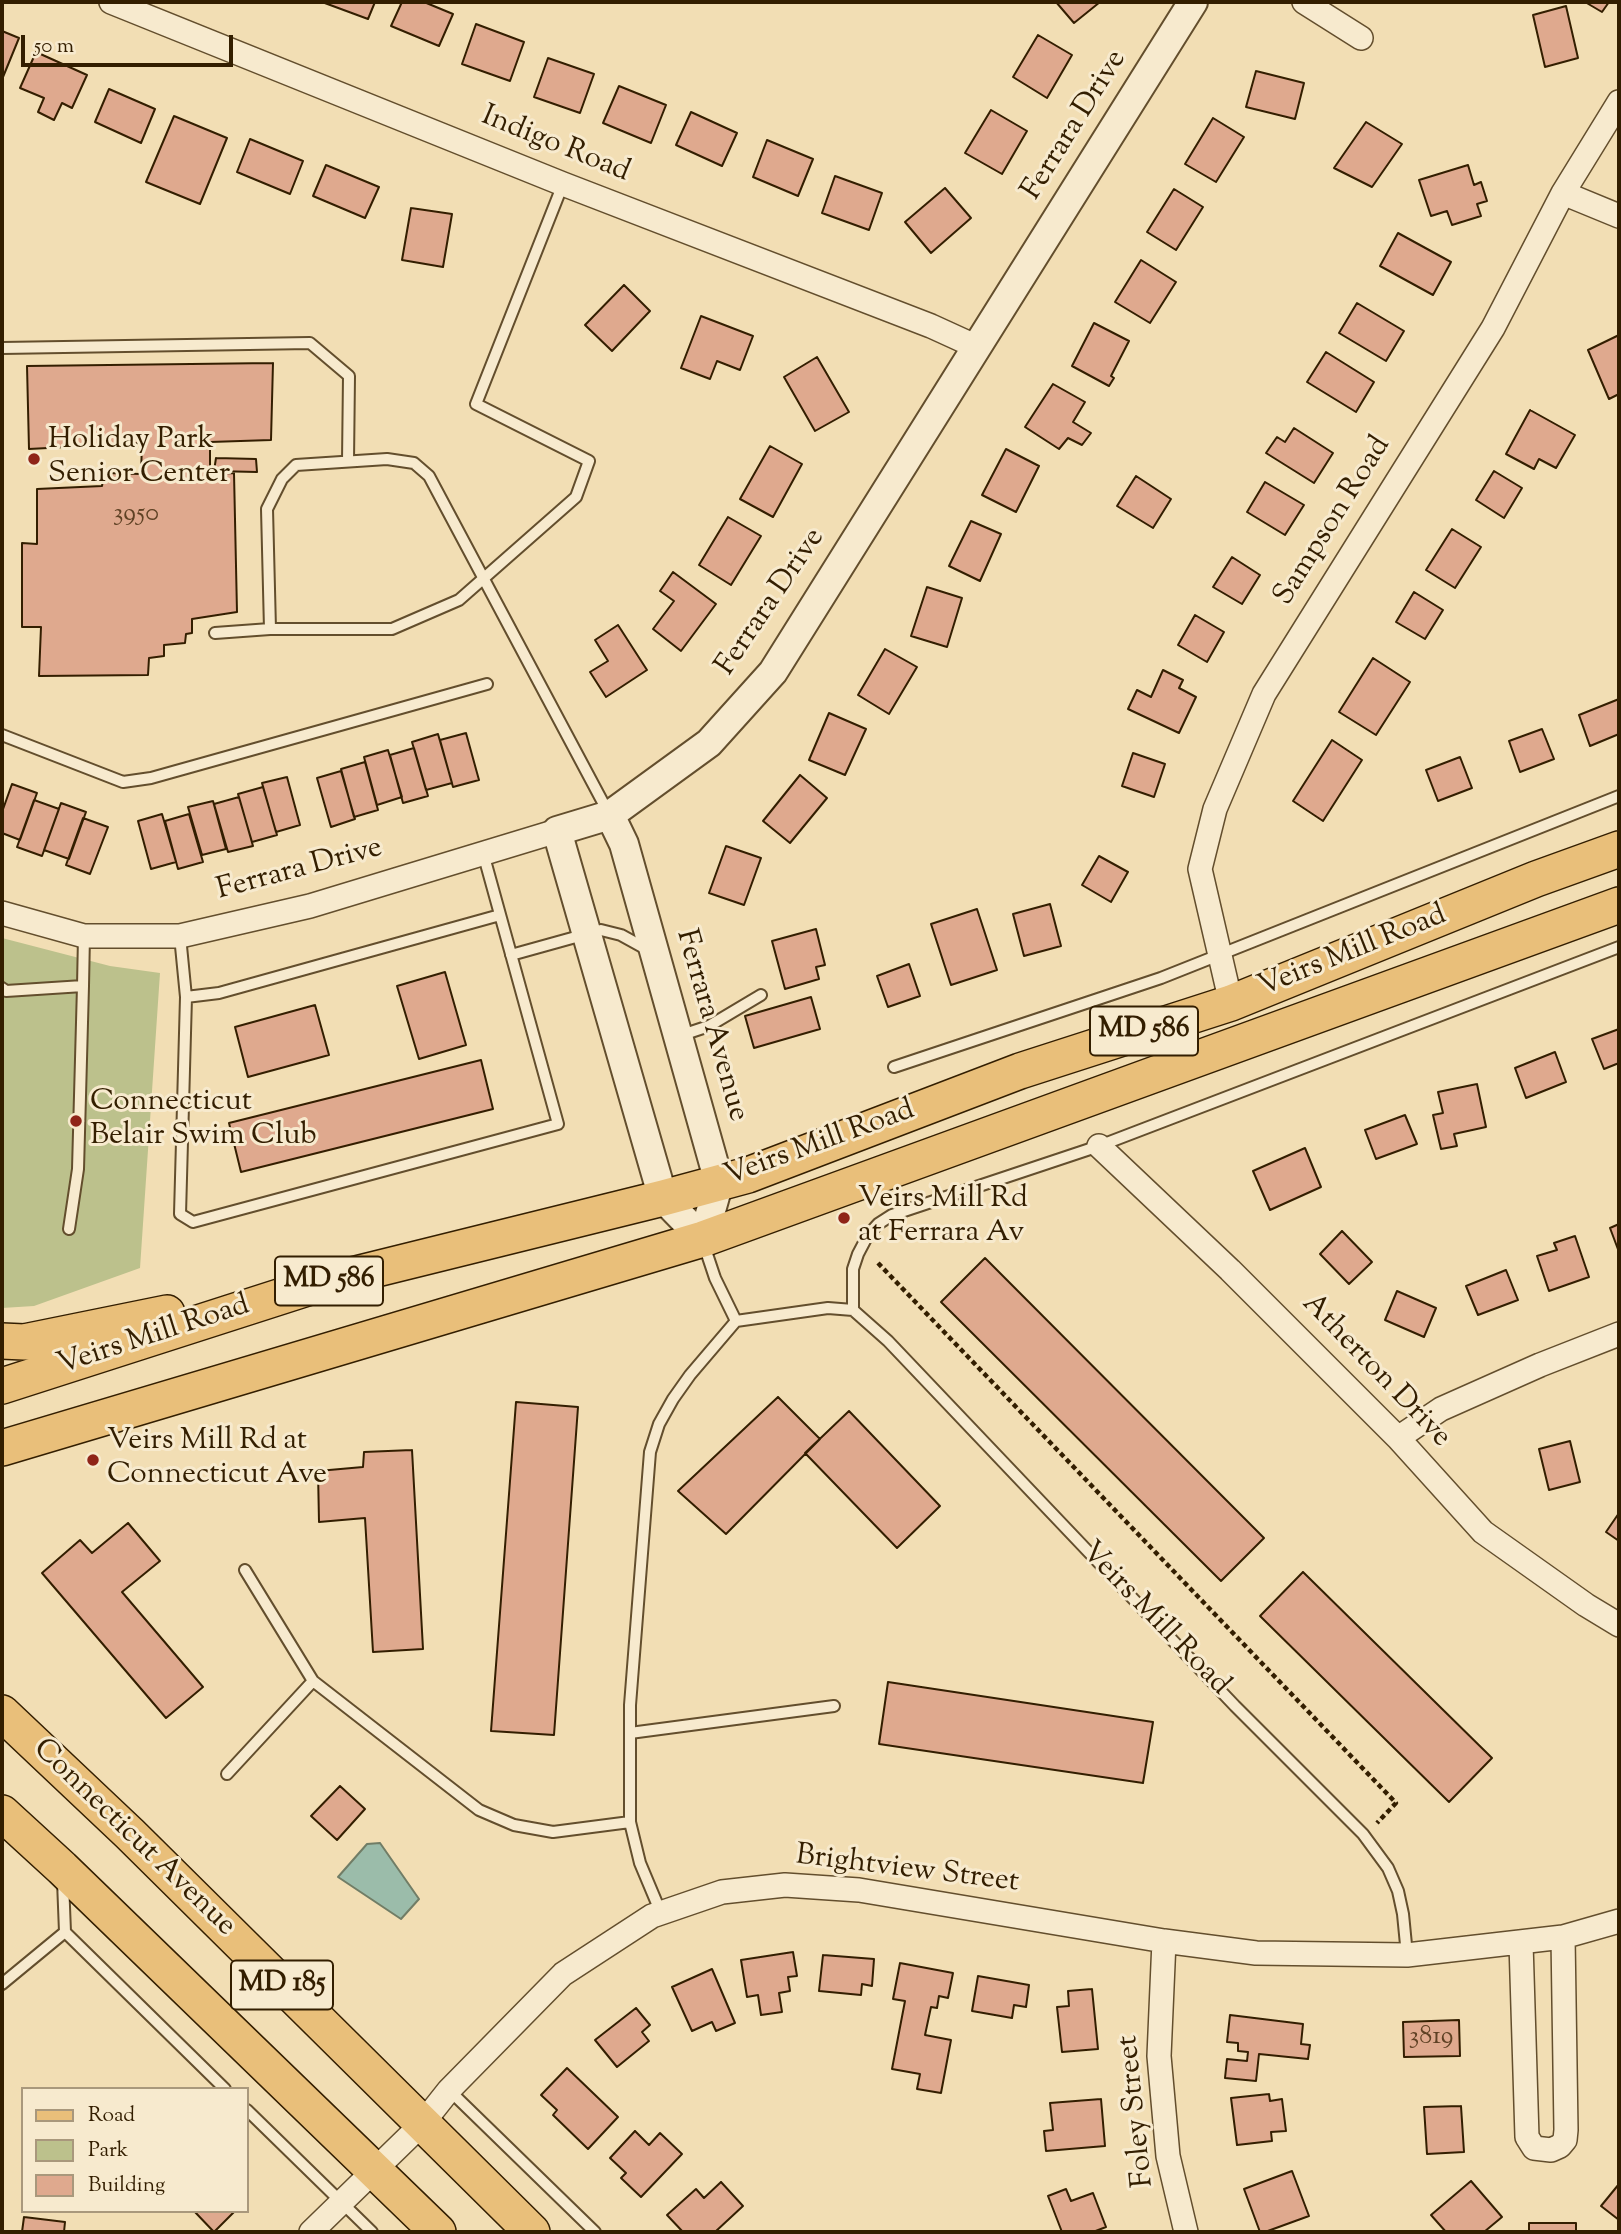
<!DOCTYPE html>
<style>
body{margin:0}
#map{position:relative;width:1621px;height:2234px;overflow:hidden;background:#f2deb4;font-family:"Sorts Mill Goudy",serif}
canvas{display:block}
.frame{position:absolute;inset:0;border:4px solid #331e00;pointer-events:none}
.legend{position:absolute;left:21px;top:2087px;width:228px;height:126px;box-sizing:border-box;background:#f7eace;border:2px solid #a9987c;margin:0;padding:9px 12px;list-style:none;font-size:21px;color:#331e00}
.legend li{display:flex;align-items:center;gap:14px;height:35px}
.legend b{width:35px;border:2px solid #a9987c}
.scale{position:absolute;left:21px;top:35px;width:212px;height:32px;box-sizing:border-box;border:4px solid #331e00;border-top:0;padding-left:9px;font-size:21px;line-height:24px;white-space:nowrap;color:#331e00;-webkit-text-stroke:5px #f7eace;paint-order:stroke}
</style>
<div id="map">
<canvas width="1621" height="2234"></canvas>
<div class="frame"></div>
<ul class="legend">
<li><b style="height:9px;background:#e9bf7a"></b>Road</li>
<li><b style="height:19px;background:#bcc18c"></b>Park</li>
<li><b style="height:19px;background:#dfa98e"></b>Building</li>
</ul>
<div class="scale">50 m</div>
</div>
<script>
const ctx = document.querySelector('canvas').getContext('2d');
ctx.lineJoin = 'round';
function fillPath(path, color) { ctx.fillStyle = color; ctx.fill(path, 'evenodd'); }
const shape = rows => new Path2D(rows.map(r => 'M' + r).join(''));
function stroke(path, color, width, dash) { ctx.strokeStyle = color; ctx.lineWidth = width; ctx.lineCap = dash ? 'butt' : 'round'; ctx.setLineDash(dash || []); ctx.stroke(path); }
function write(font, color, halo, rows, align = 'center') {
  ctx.font = font + ' "Sorts Mill Goudy",serif'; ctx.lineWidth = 6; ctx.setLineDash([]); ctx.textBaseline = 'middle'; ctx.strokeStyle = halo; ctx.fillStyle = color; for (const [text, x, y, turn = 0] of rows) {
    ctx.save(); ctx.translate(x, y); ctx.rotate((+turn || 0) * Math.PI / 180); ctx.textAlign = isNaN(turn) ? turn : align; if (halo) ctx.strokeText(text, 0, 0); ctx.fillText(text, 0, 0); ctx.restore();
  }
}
fillPath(shape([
 [2,938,110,966,160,973,140,1268,34,1306,2,1308]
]), '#bcc18c');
const water = shape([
 [380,1843,419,1899,401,1919,338,1877,367,1844,380,1843]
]);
fillPath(water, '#9bbcaa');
stroke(water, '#717d66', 2);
const building = shape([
 [322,2,375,2,368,19,322,2],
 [402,2,424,2,453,14,439,46,391,26,402,2],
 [1056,2,1100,2,1074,23,1056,2],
 [1585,2,1609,2,1602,12,1585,2],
 [1566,6,1578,58,1545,67,1533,15,1566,6],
 [476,24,524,42,510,81,462,64,476,24],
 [2,31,19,38,3,77,2,76,2,31],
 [1038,35,1072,55,1047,98,1013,77,1038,35],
 [36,52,87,75,72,108,62,103,54,120,38,112,44,98,20,88,36,52],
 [548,58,594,74,580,113,534,97,548,58],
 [1256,71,1304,83,1295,119,1246,107,1256,71],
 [619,86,666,105,651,143,603,123,619,86],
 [109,89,155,109,141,143,95,122,109,89],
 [991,110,1027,131,1002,174,965,153,991,110],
 [691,112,737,133,722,166,676,145,691,112],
 [174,116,227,138,200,204,146,182,174,116],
 [1213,118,1244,137,1216,182,1185,164,1213,118],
 [1366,122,1402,144,1372,187,1334,168,1366,122],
 [250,139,303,161,290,194,237,172,250,139],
 [767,140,813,159,798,196,753,177,767,140],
 [326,165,379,187,365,218,313,196,326,165],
 [1468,165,1474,185,1481,182,1487,201,1477,204,1481,216,1452,225,1447,211,1431,216,1419,180,1468,165],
 [835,176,882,193,869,230,822,213,835,176],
 [945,188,971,218,931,253,905,222,945,188],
 [1174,189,1203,207,1176,250,1147,232,1174,189],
 [411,208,452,214,443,267,402,260,411,208],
 [1398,233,1451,262,1433,295,1380,266,1398,233],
 [1141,260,1176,282,1150,323,1115,302,1141,260],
 [624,285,650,311,612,351,585,325,624,285],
 [1357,303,1404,331,1386,361,1339,333,1357,303],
 [701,316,753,336,740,370,717,361,710,379,681,368,701,316],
 [1094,323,1129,341,1111,376,1114,378,1109,386,1072,366,1094,323],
 [1619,335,1619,394,1609,399,1588,350,1619,335],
 [1326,352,1374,382,1356,412,1307,382,1326,352],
 [817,357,849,412,815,431,784,377,817,357],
 [273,363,271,440,210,442,210,474,234,473,237,612,192,619,192,633,186,634,185,643,164,645,164,656,149,658,148,675,39,676,41,627,22,627,22,543,37,544,37,489,102,486,104,473,141,474,142,443,29,449,27,366,273,363],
 [1053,384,1085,402,1073,422,1091,433,1082,445,1068,438,1059,449,1025,427,1053,384],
 [1530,410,1575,435,1556,468,1539,459,1534,469,1506,454,1530,410],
 [1294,428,1333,453,1314,483,1266,453,1277,437,1285,442,1294,428],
 [770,446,802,464,773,517,740,499,770,446],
 [1006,449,1039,466,1016,512,982,495,1006,449],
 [216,458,256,459,257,472,214,471,216,458],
 [1494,471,1522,488,1504,518,1476,500,1494,471],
 [1136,476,1171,499,1153,528,1117,506,1136,476],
 [1265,482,1304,505,1285,535,1247,512,1265,482],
 [728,517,761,536,731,585,699,565,728,517],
 [971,521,1001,534,980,581,949,566,971,521],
 [1452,529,1481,547,1455,588,1426,570,1452,529],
 [1232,557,1260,575,1242,604,1213,587,1232,557],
 [673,572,716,604,681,651,653,629,674,601,660,591,673,572],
 [927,587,962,598,947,647,911,636,927,587],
 [1414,592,1443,610,1425,639,1396,622,1414,592],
 [1195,615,1224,632,1207,662,1178,645,1195,615],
 [618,625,647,670,606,697,590,672,608,661,595,640,618,625],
 [885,649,917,667,889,714,858,695,885,649],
 [1373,658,1410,682,1376,735,1339,712,1373,658],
 [1163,670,1183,680,1179,688,1196,697,1179,733,1128,709,1137,690,1151,697,1163,670],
 [1619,699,1619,734,1590,746,1579,715,1619,699],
 [829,713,866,729,845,775,809,760,829,713],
 [1542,729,1554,759,1520,772,1509,741,1542,729],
 [466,733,479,780,453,787,440,740,466,733],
 [438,734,452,783,426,790,412,742,438,734],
 [1332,740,1362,760,1323,821,1293,801,1332,740],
 [414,748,428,796,403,803,390,755,414,748],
 [388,750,402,797,377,805,364,757,388,750],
 [1133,753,1165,764,1154,797,1122,786,1133,753],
 [1460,757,1472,788,1438,801,1426,770,1460,757],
 [365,762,378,810,354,817,341,769,365,762],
 [341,771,355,819,331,827,317,778,341,771],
 [800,775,827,798,790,843,763,821,800,775],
 [287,777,300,825,276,832,262,783,287,777],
 [12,784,37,793,20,840,2,833,2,812,12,784],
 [263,787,277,835,252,842,238,794,263,787],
 [239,797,253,846,228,852,214,804,239,797],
 [34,800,59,809,42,856,17,847,34,800],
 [213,801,226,849,202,855,188,807,213,801],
 [61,803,86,812,69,859,44,850,61,803],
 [162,814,176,862,151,869,138,821,162,814],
 [189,814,203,862,178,869,165,821,189,814],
 [83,818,108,827,90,874,66,865,83,818],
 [726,846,761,858,744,905,709,893,726,846],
 [1099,856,1128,872,1111,902,1082,885,1099,856],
 [1050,904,1061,946,1024,956,1013,914,1050,904],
 [977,909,997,970,951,985,931,924,977,909],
 [816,929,825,965,816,967,819,979,785,989,772,941,816,929],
 [909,964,920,996,888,1007,877,976,909,964],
 [445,972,466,1045,419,1059,397,986,445,972],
 [811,997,820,1029,754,1048,745,1016,811,997],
 [315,1005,329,1055,248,1077,235,1027,315,1005],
 [1619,1029,1619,1063,1604,1069,1592,1039,1619,1029],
 [1555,1052,1566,1082,1526,1098,1515,1068,1555,1052],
 [481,1060,493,1109,241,1172,229,1123,481,1060],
 [1477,1084,1486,1127,1454,1134,1457,1146,1441,1149,1433,1115,1443,1113,1438,1092,1477,1084],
 [1405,1115,1417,1144,1376,1159,1365,1130,1405,1115],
 [1305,1148,1321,1187,1270,1210,1253,1171,1305,1148],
 [1619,1224,1619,1252,1610,1228,1619,1224],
 [1342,1231,1372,1262,1349,1284,1320,1254,1342,1231],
 [1575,1236,1589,1277,1549,1291,1537,1256,1557,1250,1554,1243,1575,1236],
 [985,1258,1264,1538,1221,1581,941,1302,985,1258],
 [1506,1270,1518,1300,1478,1315,1466,1286,1506,1270],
 [1397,1291,1436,1308,1424,1337,1385,1320,1397,1291],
 [778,1397,820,1439,726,1534,678,1491,778,1397],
 [516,1402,578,1407,554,1735,491,1731,516,1402],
 [849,1411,940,1506,897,1548,805,1453,849,1411],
 [1570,1441,1580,1482,1549,1490,1539,1449,1570,1441],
 [412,1450,423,1649,373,1652,365,1518,319,1522,318,1471,363,1467,364,1452,412,1450],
 [1619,1513,1619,1541,1606,1532,1619,1513],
 [128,1523,160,1561,122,1592,203,1687,166,1718,42,1573,80,1540,92,1553,128,1523],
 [1303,1572,1492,1758,1449,1802,1260,1616,1303,1572],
 [888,1682,1153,1722,1143,1783,879,1744,888,1682],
 [340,1786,365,1809,337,1840,311,1816,340,1786],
 [793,1952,797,1976,788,1977,790,1991,779,1993,782,2012,761,2015,758,1995,747,1997,741,1960,793,1952],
 [823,1955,874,1959,872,1986,862,1984,861,1995,819,1991,823,1955],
 [900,1963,953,1973,948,1998,939,1996,937,2008,931,2007,925,2035,951,2040,941,2093,917,2089,920,2074,892,2069,905,2001,893,1999,900,1963],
 [712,1969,735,2023,716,2031,712,2022,692,2031,672,1987,712,1969],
 [978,1976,1029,1985,1026,2007,1014,2005,1012,2018,972,2011,978,1976],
 [1092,1989,1098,2049,1062,2052,1057,2007,1069,2006,1068,1991,1092,1989],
 [636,2008,650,2025,642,2032,649,2041,617,2067,595,2040,636,2008],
 [1230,2015,1303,2024,1301,2044,1310,2045,1308,2059,1259,2054,1256,2081,1225,2078,1227,2059,1247,2061,1248,2052,1238,2051,1238,2043,1227,2042,1230,2015],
 [1459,2020,1460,2056,1404,2057,1403,2022,1459,2020],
 [567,2068,618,2117,588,2149,553,2115,557,2110,541,2095,567,2068],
 [1269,2094,1270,2101,1282,2099,1286,2131,1271,2132,1272,2141,1237,2145,1231,2098,1269,2094],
 [1101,2099,1105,2146,1046,2151,1044,2131,1053,2130,1050,2103,1101,2099],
 [1461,2106,1464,2152,1427,2154,1424,2107,1461,2106],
 [635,2131,649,2145,660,2133,682,2154,641,2197,621,2178,626,2173,610,2158,635,2131],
 [1292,2171,1309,2216,1265,2232,1260,2232,1244,2189,1292,2171],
 [1471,2181,1502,2217,1484,2232,1446,2232,1431,2215,1471,2181],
 [721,2182,743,2206,715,2232,683,2232,667,2215,696,2189,704,2198,721,2182],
 [1619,2184,1619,2220,1601,2206,1619,2184],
 [1066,2189,1071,2201,1093,2193,1106,2227,1093,2232,1062,2232,1048,2196,1066,2189],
 [194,2211,235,2211,214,2232,194,2211],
 [24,2217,65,2222,64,2232,22,2232,24,2217],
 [1529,2223,1576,2223,1576,2232,1529,2232,1529,2223]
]);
fillPath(building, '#dfa98e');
stroke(building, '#331e00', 2);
const service = shape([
 [2,348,310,343,349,376,348,461],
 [270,629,267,509,282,479,296,465,387,459,414,463,429,476,608,812],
 [215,633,270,629,392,629,459,600,576,497,589,461,476,404,563,184],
 [2,735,123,782,151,778,487,684],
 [180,936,186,997,180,1214,193,1222,558,1124,483,853],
 [511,955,601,930,621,935,650,951],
 [2,988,6,991,83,986,84,936],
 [186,997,219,993,500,915],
 [679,1036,709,1026,761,995],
 [894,1067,1161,978,1619,796],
 [69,1229,78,1169,83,986],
 [704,1245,715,1278,736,1321,828,1308,853,1310,888,1341,1235,1706,1363,1834,1388,1868,1398,1891,1403,1914,1407,1955],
 [853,1310,853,1269,858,1254,868,1235,878,1224,892,1215,1099,1146,1619,947],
 [245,1570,313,1681,479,1810,514,1825,553,1832,630,1822],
 [630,1733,834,1706],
 [227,1774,313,1681],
 [63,1881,65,1932,225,2089],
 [661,1913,640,1863,630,1822,630,1705,650,1452,659,1424,673,1399,690,1375,736,1321],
 [2,1984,65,1932],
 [449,2090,595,2232],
 [247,2110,372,2232]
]);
const minor = shape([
 [111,2,563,184,931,326,977,347],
 [1304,2,1361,38],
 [1563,193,1619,216],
 [2,913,84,936,180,936,310,906,557,831],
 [1231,1003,1200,869,1215,809,1264,694,1493,328,1563,193,1619,102],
 [1099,1146,1230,1270,1398,1438,1483,1532,1586,1605,1619,1625],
 [1398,1438,1441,1409,1540,1365,1619,1334],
 [1164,1941,1159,2056,1168,2156,1186,2232],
 [1521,1943,1527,2137,1534,2148,1551,2150,1560,2146,1565,2140,1566,2130,1563,1937],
 [311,2232,422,2124,449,2090,563,1974,652,1916,722,1892,785,1885,859,1890,1164,1941,1256,1953,1407,1955,1563,1937,1619,1921]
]);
const tertiary = shape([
 [610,815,624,844,719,1182,703,1239,663,1198,557,831,610,815,709,743,773,672,1193,2]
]);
const primary = shape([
 [2,1341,24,1342,167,1313],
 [2,1386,332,1280,663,1198,748,1175,1020,1071,1231,1003,1536,879,1619,849],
 [2,1448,703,1239,1619,905],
 [2,1713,130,1834,532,2232],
 [2,1813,62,1868,438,2232]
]);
stroke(service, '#634e2d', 14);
stroke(minor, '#634e2d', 26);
stroke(tertiary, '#634e2d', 32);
stroke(primary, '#331e00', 38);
stroke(shape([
 [878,1263,1396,1803,1377,1823]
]), '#331e00', 4.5, [5, 3.5]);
stroke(service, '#f7eace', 10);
stroke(minor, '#f7eace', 23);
stroke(tertiary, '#f7eace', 28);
stroke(primary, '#e9bf7a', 35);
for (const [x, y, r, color] of [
 [34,459,7,"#8f2418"],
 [76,1121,7,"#8f2418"],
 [844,1218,7,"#8f2418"],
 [93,1460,7,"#8f2418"]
]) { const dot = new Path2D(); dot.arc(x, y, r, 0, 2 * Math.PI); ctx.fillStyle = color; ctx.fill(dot); stroke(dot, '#f7eace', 2.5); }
write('26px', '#5e4124', null, [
 ["3950",136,516],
 ["3819",1431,2039]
]);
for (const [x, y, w] of [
 [1144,1031,108],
 [329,1281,108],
 [282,1985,102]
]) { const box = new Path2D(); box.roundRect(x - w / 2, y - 24.5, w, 49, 5); ctx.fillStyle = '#f7eace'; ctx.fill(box); stroke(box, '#331e00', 2); }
write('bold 28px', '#331e00', null, [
 ["MD 586",1144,1031],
 ["MD 586",329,1281],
 ["MD 185",282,1985]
]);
write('30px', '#331e00', '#f7eace', [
 ["Ferrara Drive",1076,126,-58],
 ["Indigo Road",555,146,22],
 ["Sampson Road",1334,522,-58],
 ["Ferrara Drive",772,603,-56],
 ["Ferrara Drive",300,871,-15],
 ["Veirs Mill Road",1353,953,-22],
 ["Ferrara Avenue",710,1026,74],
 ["Veirs Mill Road",820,1145,-20],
 ["Veirs Mill Road",154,1337,-18],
 ["Atherton Drive",1375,1372,46],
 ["Veirs Mill Road",1154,1620,46],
 ["Connecticut Avenue",133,1839,44],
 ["Brightview Street",907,1871,7],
 ["Foley Street",1138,2111,-96]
]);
write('30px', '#331e00', '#f7eace', [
 ["Holiday Park",48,442],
 ["Senior Center",48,476],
 ["Connecticut",90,1104],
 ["Belair Swim Club",90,1138],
 ["Veirs Mill Rd",858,1201],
 ["at Ferrara Av",858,1235],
 ["Veirs Mill Rd at",107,1443],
 ["Connecticut Ave",107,1477]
], 'left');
</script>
